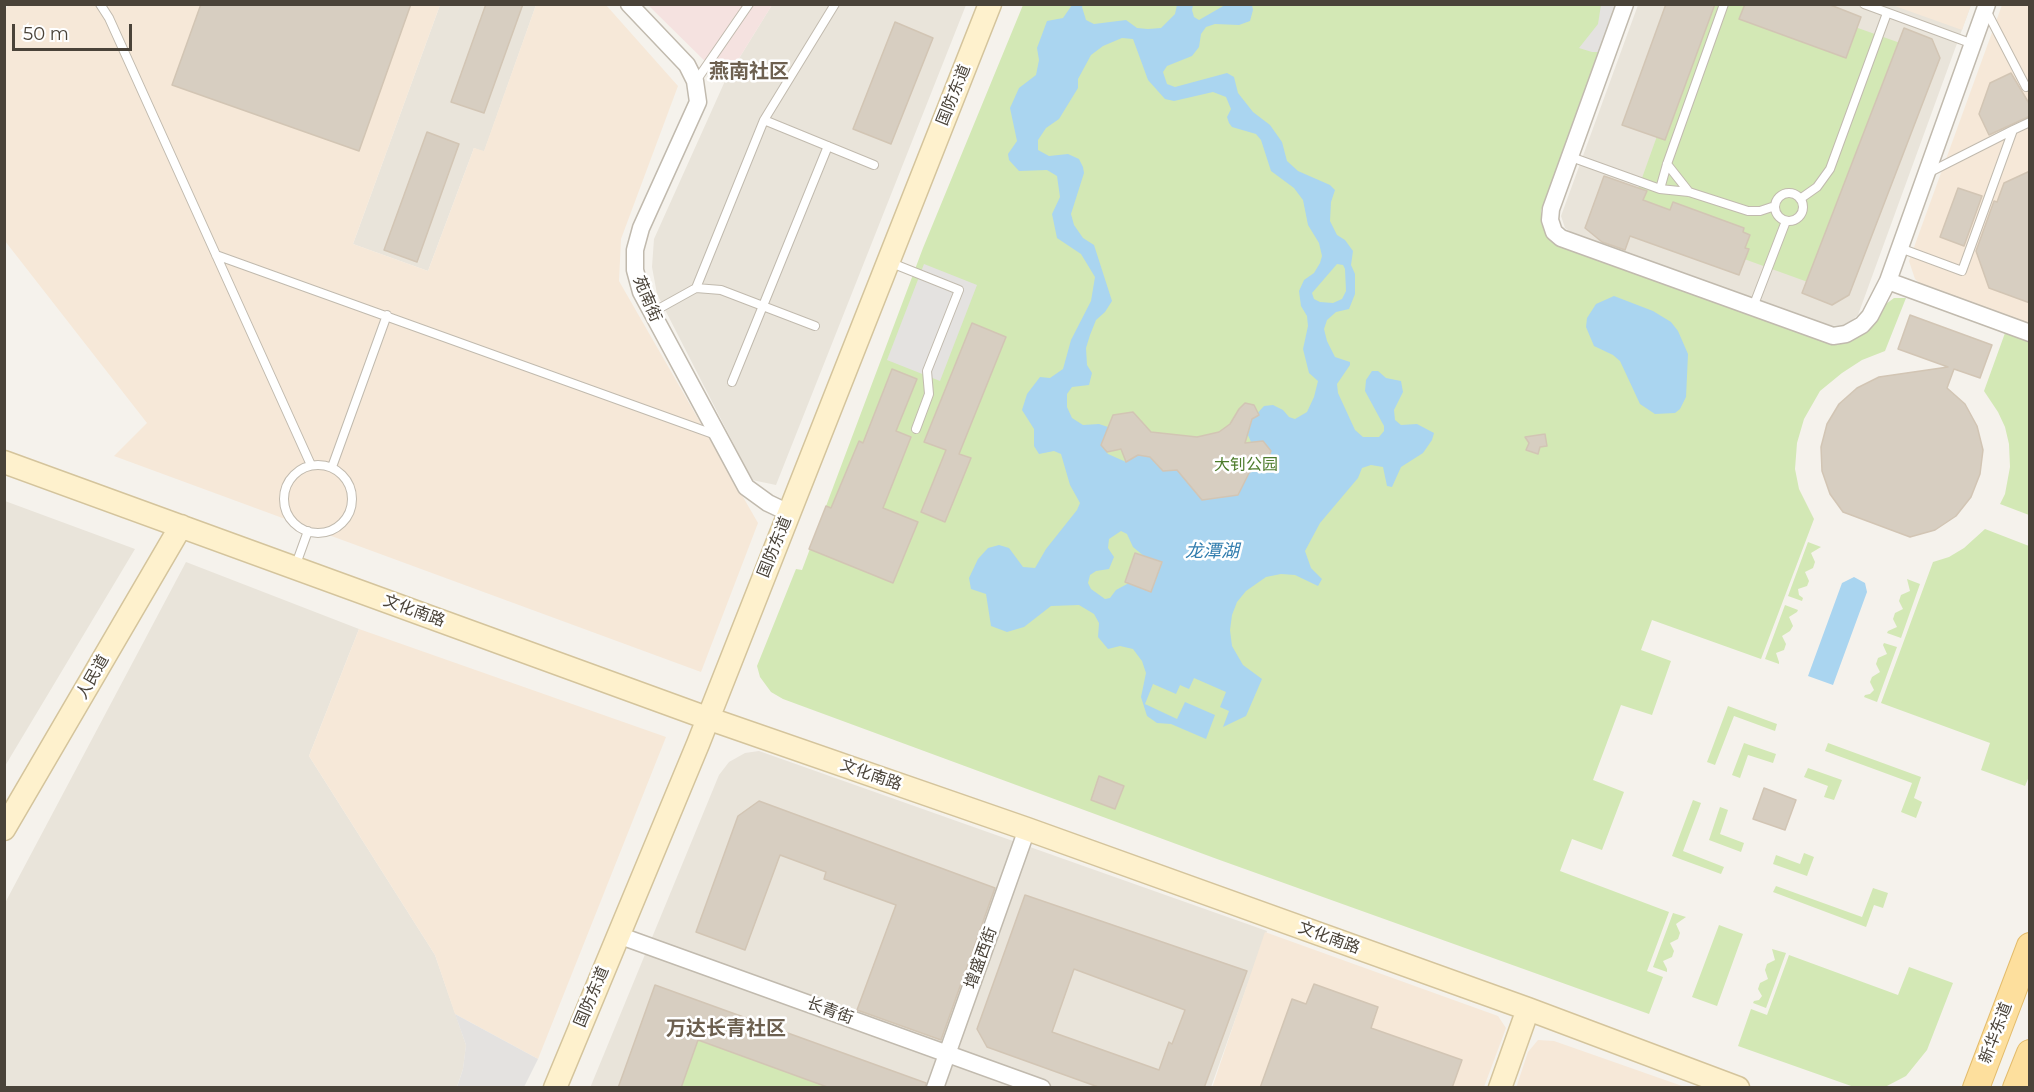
<!DOCTYPE html>
<meta charset="utf-8">
<style>
body{margin:0}
#map{position:relative;width:2034px;height:1092px;overflow:hidden;background:#f5f2ec;font-family:Montserrat,sans-serif}
canvas{display:block}
.frame{position:absolute;inset:0;border:6px solid #4a4339;pointer-events:none}
.scale{position:absolute;left:12px;top:24px;width:120px;height:27px;box-sizing:border-box;border:3px solid #4a4339;border-top:0;padding-left:8px;font-size:18px;line-height:21px;white-space:nowrap;color:#4a4339;-webkit-text-stroke:4px #fff;paint-order:stroke}
</style>
<div id="map">
<canvas width="2034" height="1092"></canvas>
<div class="frame"></div>
<div class="scale">50 m</div>
</div>
<script>
const ctx = document.querySelector('canvas').getContext('2d');
ctx.lineJoin = 'round';
function fillPath(path, color) { ctx.fillStyle = color; ctx.fill(path, 'evenodd'); }
const shape = rows => new Path2D(rows.map(r => 'M' + r).join(''));
function stroke(path, color, width, dash) { ctx.strokeStyle = color; ctx.lineWidth = width; ctx.lineCap = dash ? 'butt' : 'round'; ctx.setLineDash(dash || []); ctx.stroke(path); }
function write(font, color, halo, rows, align = 'center') {
  ctx.font = font + ' Montserrat,"Noto Sans SC",sans-serif'; ctx.lineWidth = 5; ctx.setLineDash([]); ctx.textBaseline = 'middle'; ctx.strokeStyle = halo; ctx.fillStyle = color; for (const [text, x, y, turn = 0] of rows) {
    ctx.save(); ctx.translate(x, y); ctx.rotate((+turn || 0) * Math.PI / 180); ctx.textAlign = isNaN(turn) ? turn : align; if (halo) ctx.strokeText(text, 0, 0); ctx.fillText(text, 0, 0); ctx.restore();
  }
}
fillPath(shape([
 [440,5,536,5,484,152,474,148,428,271,353,244],
 [772,5,966,5,776,485,752,480,657,294,652,267,654,239,725,81],
 [1638,5,1971,5,1858,315,1846,325,1831,326,1574,234,1565,228,1561,216],
 [5,501,135,549,5,766,4,501],
 [186,562,359,629,309,756,435,955,466,1045,463,1069,457,1087,7,1088,5,1083,5,903],
 [759,751,1267,931,1211,1087,590,1088,719,775,729,762,745,753]
]), '#e9e4da');
fillPath(shape([
 [9,4,440,5,353,244,428,271,474,148,484,151,536,5,606,5,678,86,621,239,619,281,758,523,701,672,114,456,147,423,5,241,4,12],
 [1892,5,1971,5,1962,30],
 [2002,5,2029,5,2029,324,1924,287,1915,279,1909,261],
 [359,629,666,737,538,1059,455,1014,435,955,309,756],
 [1265,932,1498,1016,1506,1028,1484,1087,1212,1088],
 [1538,1040,1554,1041,1685,1087,1516,1088,1528,1052]
]), '#f6e8d8');
fillPath(shape([
 [648,5,772,5,725,81]
]), '#f5e2e0');
fillPath(shape([
 [1023,5,1615,5,1541,211,1541,223,1551,241,1832,344,1894,298,1906,298,1885,351,1862,360,1842,373,1820,391,1804,419,1797,443,1795,469,1799,489,1814,519,1761,659,1652,620,1641,650,1671,661,1652,715,1621,705,1593,780,1624,792,1602,850,1572,839,1560,871,1669,912,1647,971,1663,977,1649,1014,1217,859,783,699,771,692,760,677,757,666,796,569,802,570,923,248],
 [1704,5,1793,5,1903,44,1816,285,1628,217],
 [2005,333,2029,342,2029,515,2000,504,2005,494,2010,467,2009,444,2005,427,1998,412,1984,391],
 [1985,529,2029,546,2030,774,2025,786,1981,770,1990,743,1881,703,1933,562,1949,557,1964,548],
 [1808,542,1821,547,1811,553,1815,562,1813,568,1805,572,1809,581,1807,586,1798,589,1799,595,1803,598,1802,601,1788,596],
 [1907,579,1920,584,1901,638,1887,633,1888,631,1897,627,1893,619,1895,613,1903,609,1899,601,1901,595,1910,591],
 [1785,605,1798,610,1797,612,1789,617,1793,626,1790,631,1782,636,1786,644,1784,650,1776,653,1779,662,1779,664,1765,659],
 [1884,643,1897,647,1877,702,1864,697,1865,695,1870,694,1874,690,1870,682,1872,677,1880,672,1876,664,1878,658,1887,654,1883,645],
 [1728,706,1777,724,1775,731,1734,716,1715,765,1707,762],
 [1744,743,1776,754,1773,763,1748,755,1740,778,1732,775],
 [1828,743,1921,777,1914,798,1922,802,1916,818,1901,812,1912,783,1825,751],
 [1808,768,1842,780,1834,800,1824,797,1828,786,1804,777],
 [1693,800,1701,803,1683,851,1724,867,1721,874,1672,856],
 [1720,807,1728,810,1720,834,1744,843,1741,852,1709,840],
 [1804,853,1814,857,1807,876,1773,864,1776,855,1800,864],
 [1776,886,1862,917,1873,888,1888,893,1883,908,1874,905,1866,927,1773,892],
 [1673,913,1686,917,1676,924,1680,933,1678,939,1670,943,1674,951,1672,957,1663,961,1667,969,1667,972,1653,967],
 [1719,925,1743,934,1717,1006,1692,997],
 [1772,949,1786,953,1766,1008,1753,1003,1754,1001,1759,1000,1762,996,1758,989,1760,983,1768,979,1765,970,1767,964,1775,960],
 [1789,955,1898,995,1909,967,1953,983,1927,1050,1906,1076,1885,1087,1854,1087,1738,1046,1751,1009,1767,1015],
 [677,1033,830,1087,657,1088]
]), '#d3e8b5');
fillPath(shape([
 [1601,5,1615,5,1598,52,1592,52,1579,48,1598,24],
 [924,264,977,285,940,381,887,360],
 [455,1014,538,1059,524,1087,457,1087,463,1069,466,1045]
]), '#e4e2e0');
fillPath(shape([
 [1072,5,1083,5,1082,7,1086,20,1094,24,1126,20,1137,28,1148,29,1161,28,1175,14,1177,5,1193,5,1192,10,1194,17,1199,20,1225,5,1252,5,1253,10,1250,21,1239,25,1215,24,1206,27,1201,34,1199,47,1192,56,1167,66,1163,72,1167,84,1175,87,1227,73,1234,77,1238,93,1253,112,1270,125,1282,142,1287,161,1298,171,1330,185,1335,190,1331,202,1330,221,1337,235,1345,240,1353,251,1351,265,1355,274,1355,294,1349,309,1336,312,1327,320,1324,329,1327,341,1335,357,1350,362,1350,365,1337,384,1338,393,1355,430,1363,437,1379,437,1384,431,1384,426,1365,391,1366,380,1372,371,1378,371,1386,378,1401,381,1403,392,1394,410,1395,420,1401,425,1417,424,1434,433,1432,440,1423,453,1401,467,1392,487,1387,486,1383,467,1371,465,1362,468,1358,478,1320,523,1305,551,1311,568,1322,579,1318,586,1295,575,1281,574,1266,577,1246,591,1237,602,1232,615,1230,630,1232,646,1243,665,1262,679,1246,716,1223,727,1229,711,1220,707,1226,692,1194,678,1189,689,1180,685,1176,694,1153,684,1145,704,1177,719,1185,702,1215,715,1206,739,1171,724,1157,723,1147,716,1141,697,1146,673,1142,661,1133,649,1120,646,1108,649,1098,637,1099,623,1094,614,1079,605,1051,606,1024,627,1007,632,991,626,986,594,971,589,969,578,978,559,988,548,999,545,1009,548,1023,567,1035,568,1046,549,1077,510,1080,503,1070,485,1061,454,1054,451,1039,454,1034,446,1034,429,1022,410,1027,394,1040,377,1050,378,1063,369,1071,340,1091,301,1095,277,1081,254,1057,238,1052,214,1060,197,1057,176,1047,170,1019,171,1009,160,1008,154,1017,141,1010,108,1019,88,1036,75,1039,60,1037,48,1047,21,1063,18],
 [1122,38,1133,39,1148,80,1165,99,1174,101,1213,92,1226,97,1231,109,1227,117,1229,123,1232,127,1256,134,1261,140,1271,171,1294,188,1303,200,1308,225,1319,243,1322,256,1320,263,1314,273,1304,280,1299,291,1301,306,1307,316,1308,326,1303,349,1309,373,1318,381,1314,397,1307,412,1295,419,1289,417,1283,410,1273,405,1264,406,1252,419,1248,435,1251,442,1263,441,1271,451,1266,464,1256,466,1249,473,1238,495,1202,500,1177,470,1163,471,1150,457,1138,455,1126,462,1108,454,1101,445,1108,427,1099,424,1083,425,1072,418,1067,407,1067,394,1072,387,1089,385,1092,373,1087,365,1086,348,1090,335,1096,320,1105,312,1112,301,1094,245,1083,238,1074,225,1071,214,1084,173,1083,167,1079,159,1068,154,1049,156,1038,150,1038,140,1046,128,1059,119,1078,88,1078,79,1091,55,1103,46],
 [1337,264,1343,265,1345,269,1346,291,1342,299,1333,303,1320,302,1314,299,1312,293],
 [1121,531,1127,534,1133,547,1144,556,1129,583,1116,590,1110,598,1105,599,1091,589,1088,583,1090,575,1096,571,1109,569,1114,557,1108,548,1109,539],
 [1614,296,1653,311,1671,322,1678,331,1688,354,1686,397,1680,409,1675,413,1655,414,1640,404,1620,361,1613,355,1594,346,1586,327,1587,318,1596,304],
 [1854,577,1865,583,1867,592,1833,685,1808,676,1842,583]
]), '#aad5f0');
const building = shape([
 [201,4,411,4,359,151,172,85,201,4],
 [486,4,523,4,484,113,451,102,486,4],
 [1666,4,1715,4,1665,140,1622,125,1666,4],
 [1745,4,1828,4,1861,17,1846,58,1739,19,1745,4],
 [895,22,933,38,891,144,853,129,895,22],
 [1904,28,1932,39,1940,58,1849,295,1832,305,1802,293,1904,28],
 [2011,73,2030,105,2030,116,1989,135,1979,114,1990,83,2011,73],
 [427,132,459,144,417,262,384,250,427,132],
 [2030,171,2030,303,1989,288,1976,251,1994,201,1997,202,2004,183,2030,171],
 [1604,176,1647,191,1643,200,1670,210,1673,202,1744,228,1743,232,1750,235,1745,248,1749,249,1739,275,1630,236,1625,250,1602,242,1585,228,1604,176],
 [1958,188,1982,196,1964,246,1940,237,1958,188],
 [1910,315,1992,345,1980,378,1954,369,1947,388,1965,404,1977,426,1983,450,1980,474,1971,497,1956,516,1935,530,1910,537,1843,512,1830,494,1822,471,1821,447,1827,424,1839,404,1857,388,1879,377,1948,367,1898,349,1910,315],
 [972,323,1006,337,959,454,971,458,945,522,921,512,946,450,924,442,972,323],
 [892,369,917,379,896,431,911,437,883,508,918,522,893,583,809,549,826,506,831,508,859,441,863,443,892,369],
 [1245,403,1254,405,1259,415,1252,419,1245,443,1263,441,1271,451,1266,464,1256,466,1249,473,1238,495,1202,500,1177,470,1163,471,1150,457,1138,455,1126,462,1121,449,1107,452,1101,445,1113,415,1133,412,1151,432,1197,437,1219,432,1230,424,1239,409,1245,403],
 [1545,434,1547,446,1540,447,1538,454,1526,450,1529,443,1525,437,1545,434],
 [1135,553,1162,562,1151,592,1125,582,1135,553],
 [1099,776,1124,786,1115,809,1091,800,1099,776],
 [1764,788,1796,800,1785,830,1753,819,1764,788],
 [759,801,995,888,941,1040,857,1010,896,905,824,879,826,872,780,855,745,950,696,932,738,816,759,801],
 [1025,895,1247,971,1204,1088,1101,1088,987,1047,977,1029,1025,895],
 [1074,969,1185,1010,1172,1044,1169,1042,1159,1070,1052,1032,1074,969],
 [1314,984,1378,1007,1371,1028,1462,1060,1452,1088,1260,1088,1292,999,1306,1004,1314,984],
 [655,985,926,1083,925,1088,830,1088,698,1040,681,1088,618,1088,655,985]
]);
fillPath(building, '#d7cec1');
stroke(building, '#d2c5b4', 1.5);
const lane = shape([
 [100,4,109,18,311,465],
 [1724,4,1667,164,1660,189,1689,192,1748,211,1760,211,1775,206],
 [1864,4,1973,44],
 [1986,10,2026,87],
 [696,81,749,4],
 [764,120,874,165],
 [1571,157,1660,189],
 [1667,164,1689,192],
 [1928,173,2013,130],
 '1775 207a14 14 0 1 1 28 0a14 14 0 1 1-28 0Z',
 [1800,199,1817,187,1830,169,1887,13],
 [1900,248,1962,271,2013,130,2030,122],
 [216,255,716,435],
 [889,262,959,290,927,371,929,394,916,429],
 [696,288,764,120,835,4],
 [1753,307,1786,221],
 [651,313,696,288,721,290,815,326],
 [732,382,828,146],
 '284 499a34 34 0 1 1 68 0a34 34 0 1 1-68 0Z',
 [332,467,387,315],
 [295,567,308,531]
]);
const street = shape([
 [629,4,687,65,695,81,698,102,641,228,635,250,635,270,641,292,746,487,768,503,789,513],
 [1625,4,1551,209,1550,220,1554,232,1561,238,1833,336,1846,334,1862,325,1870,316,1888,281,2030,333],
 [1888,281,1987,4],
 [618,935,1042,1088],
 [935,1088,1027,829]
]);
const secondary = shape([
 [4,462,707,718,1027,829,1528,1009,1738,1088],
 [4,829,181,526],
 [555,1088,698,744,990,4],
 [1500,1088,1528,1009]
]);
const primary = shape([
 [1976,1088,2030,946],
 [2016,1088,2030,1053]
]);
stroke(lane, '#c1baae', 10);
stroke(street, '#c1baae', 19);
stroke(secondary, '#d4c49c', 25);
stroke(primary, '#e3bc6c', 28);
stroke(lane, '#fff', 8);
stroke(street, '#fff', 16);
stroke(secondary, '#fef1cd', 22);
stroke(primary, '#fddf9d', 26);
write('16px', '#4a4339', '#fff', [
 ["国防东道",954,95,-68],
 ["苑南街",647,299,67],
 ["国防东道",775,547,-68],
 ["文化南路",414,611,20],
 ["人民道",93,677,-60],
 ["文化南路",871,775,19],
 ["文化南路",1329,938,20],
 ["增盛西街",981,958,-70],
 ["国防东道",592,997,-67],
 ["长青街",830,1011,20],
 ["新华东道",1996,1033,-69]
]);
write('16px', '#4d7c2c', '#fff', [
 ["大钊公园",1246,465]
]);
write('italic 18px', '#307cae', '#fff', [
 ["龙潭湖",1212,552]
]);
write('bold 20px', '#6d6050', '#fff', [
 ["燕南社区",749,72],
 ["万达长青社区",726,1029]
]);
</script>
